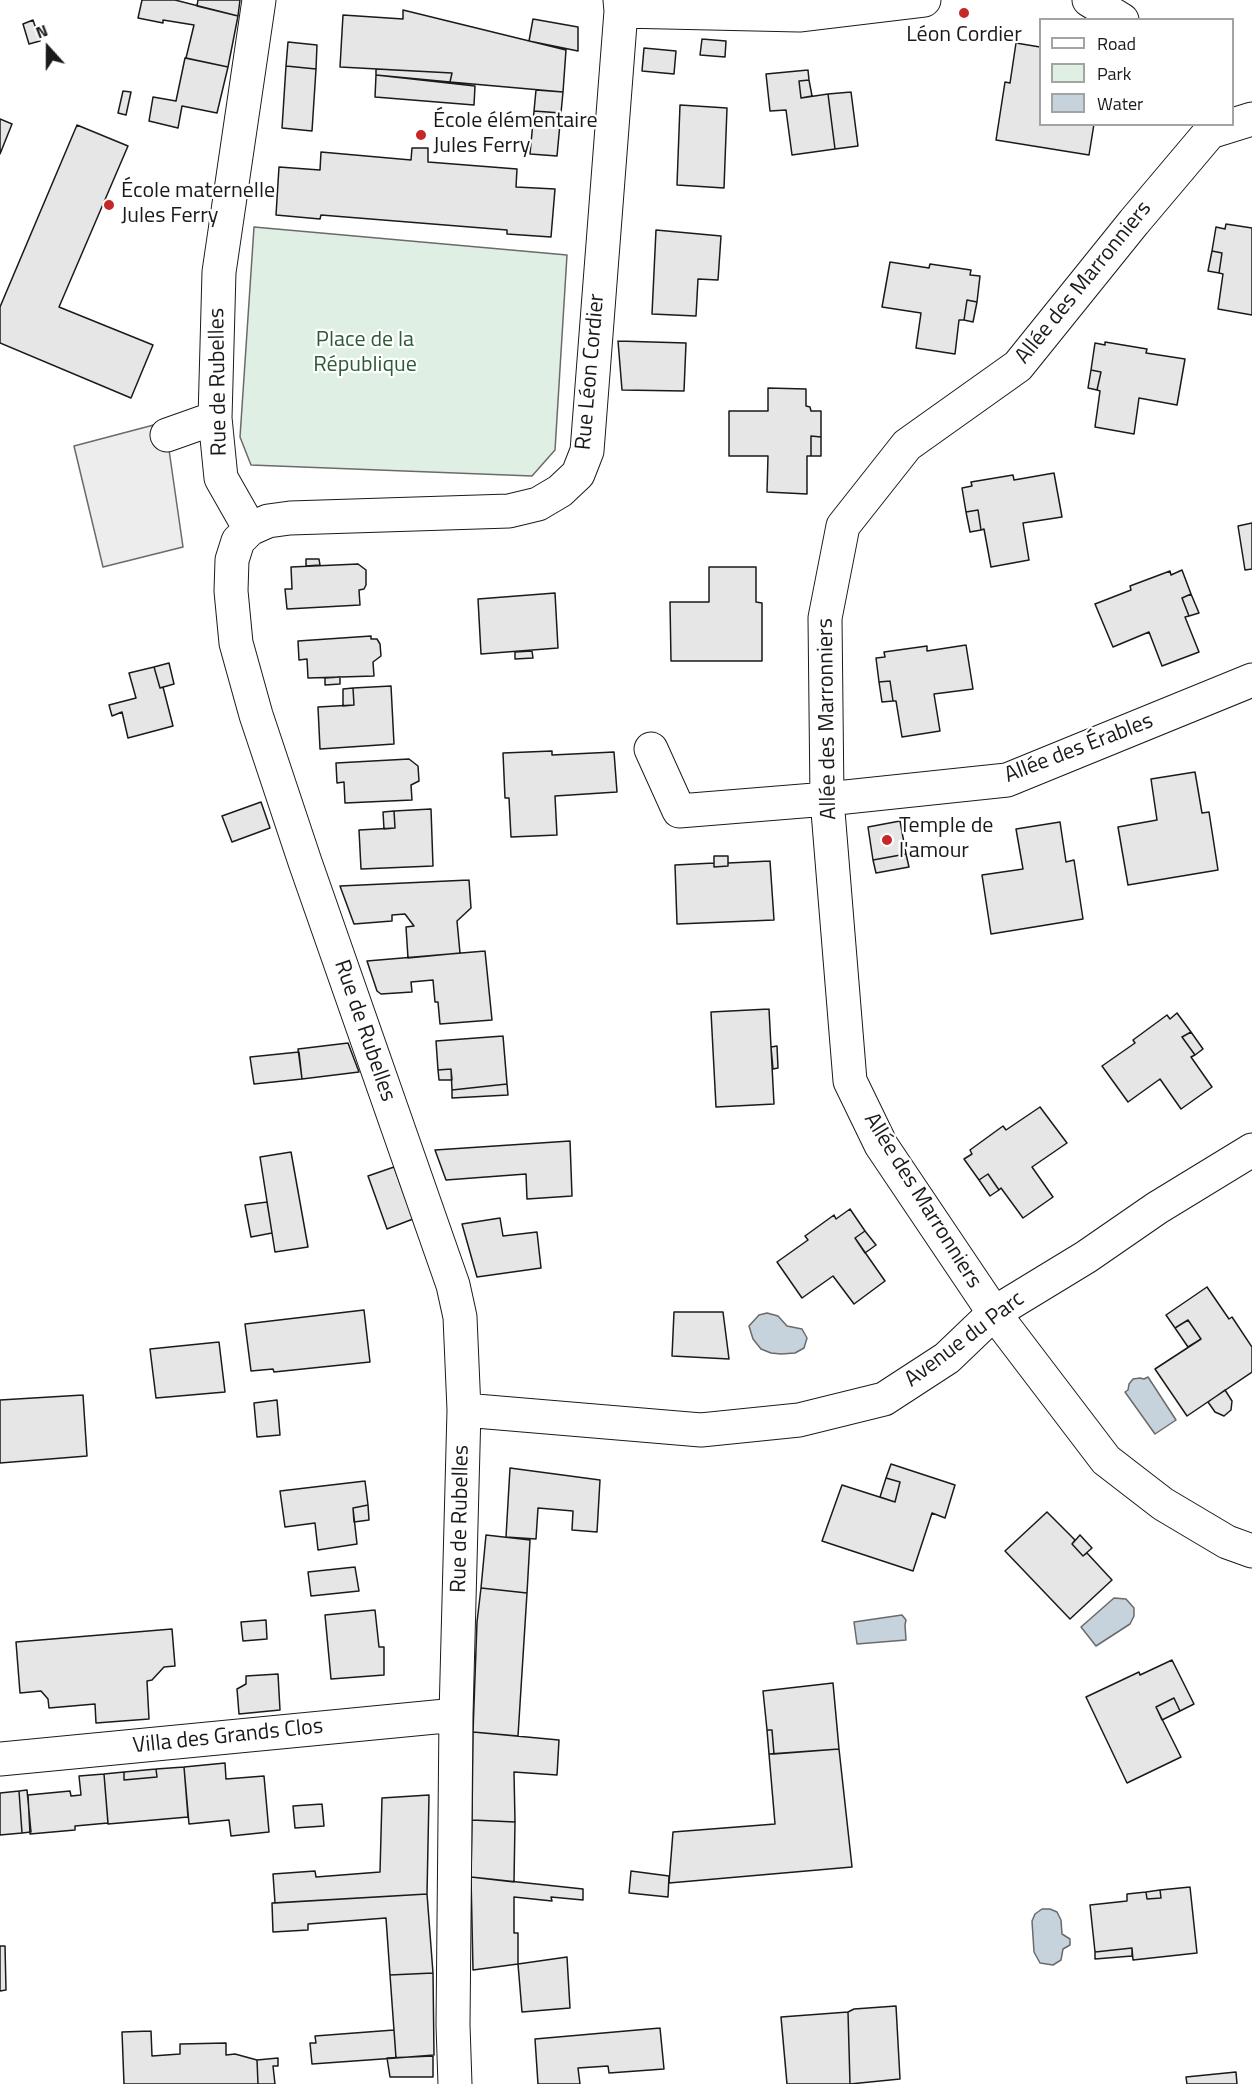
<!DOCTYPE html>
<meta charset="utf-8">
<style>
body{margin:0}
#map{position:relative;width:1252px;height:2084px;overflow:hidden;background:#fff;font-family:"Titillium Web",sans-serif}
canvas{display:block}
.legend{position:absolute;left:1039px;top:18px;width:195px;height:108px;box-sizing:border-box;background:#fff;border:2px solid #a3a3a3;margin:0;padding:8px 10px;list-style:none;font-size:18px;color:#1a1a1a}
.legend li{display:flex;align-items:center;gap:12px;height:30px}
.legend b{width:30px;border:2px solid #a3a3a3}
.north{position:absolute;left:18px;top:18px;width:60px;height:60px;-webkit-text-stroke:4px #fff;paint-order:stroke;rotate:339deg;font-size:16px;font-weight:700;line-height:24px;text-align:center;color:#1a1a1a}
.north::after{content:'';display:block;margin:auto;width:21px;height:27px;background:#1a1a1a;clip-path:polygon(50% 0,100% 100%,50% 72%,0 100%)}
</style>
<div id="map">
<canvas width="1252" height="2084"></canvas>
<ul class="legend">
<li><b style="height:8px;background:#fff"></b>Road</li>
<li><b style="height:16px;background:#e0efe3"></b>Park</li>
<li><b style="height:16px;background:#c6d2dc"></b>Water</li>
</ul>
<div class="north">N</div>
</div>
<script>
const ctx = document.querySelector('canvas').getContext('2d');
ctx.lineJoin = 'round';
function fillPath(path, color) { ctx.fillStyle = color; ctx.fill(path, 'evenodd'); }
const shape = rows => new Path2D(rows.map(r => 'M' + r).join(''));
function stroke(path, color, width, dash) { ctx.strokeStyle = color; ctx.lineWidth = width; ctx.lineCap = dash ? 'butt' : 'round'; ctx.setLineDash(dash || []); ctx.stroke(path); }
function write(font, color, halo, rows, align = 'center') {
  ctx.font = font + ' "Titillium Web",sans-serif'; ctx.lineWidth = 4.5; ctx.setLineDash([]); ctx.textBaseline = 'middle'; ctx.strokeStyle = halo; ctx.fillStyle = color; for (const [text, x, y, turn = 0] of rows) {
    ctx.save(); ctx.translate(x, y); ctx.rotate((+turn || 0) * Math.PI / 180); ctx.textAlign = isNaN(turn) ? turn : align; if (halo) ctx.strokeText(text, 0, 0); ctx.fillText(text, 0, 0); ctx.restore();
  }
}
const green = shape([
 [254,227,567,255,555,450,532,476,251,465,240,437,254,227]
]);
fillPath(green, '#e0efe3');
stroke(green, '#6a6a6a', 1.5);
const parking = shape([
 [165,422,183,547,103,567,74,446,165,422]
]);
fillPath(parking, '#ededed');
stroke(parking, '#6a6a6a', 1.5);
const water = shape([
 [767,1313,778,1316,787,1326,802,1329,807,1338,804,1348,795,1353,781,1354,771,1353,761,1349,753,1339,749,1326,759,1315,767,1313],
 [1148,1377,1176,1420,1155,1434,1125,1392,1128,1390,1129,1384,1133,1379,1140,1378,1144,1379,1148,1377],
 [1114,1598,1126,1599,1134,1608,1134,1616,1130,1624,1096,1646,1081,1627,1114,1598],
 [902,1615,906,1620,905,1625,906,1640,857,1644,854,1622,902,1615],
 [1042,1909,1050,1909,1057,1912,1061,1920,1062,1934,1070,1939,1070,1945,1063,1949,1061,1960,1053,1965,1040,1963,1034,1952,1032,1921,1035,1914,1042,1909]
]);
fillPath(water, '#c6d2dc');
stroke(water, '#6a6a6a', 1.5);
const building = shape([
 [142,0,175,0,238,16,228,67,186,58,194,25,163,20,163,23,138,18,142,0],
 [198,0,240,0,238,16,197,6,198,0],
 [403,10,566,50,563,92,450,82,452,73,340,67,343,15,403,19,403,10],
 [533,19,578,27,578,51,529,41,533,19],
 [33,20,40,41,29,44,23,24,33,20],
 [702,39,726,41,725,57,700,55,702,39],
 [288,42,317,45,316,69,286,66,288,42],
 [1016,43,1040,47,1040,124,1094,124,1089,155,996,140,1005,82,1010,83,1016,43],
 [644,48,676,51,674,74,642,71,644,48],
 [185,58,228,67,217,113,182,106,178,128,149,121,153,97,176,101,185,58],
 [286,66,316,69,312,131,282,128,286,66],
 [376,69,452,73,450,82,376,75,376,69],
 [808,70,809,80,799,81,801,98,828,94,835,149,792,155,786,110,770,111,766,74,808,70],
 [376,75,475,86,474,105,375,97,376,75],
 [809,80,812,96,801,98,799,81,809,80],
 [536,90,563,92,561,113,534,111,536,90],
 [123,91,131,92,126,115,118,113,123,91],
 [851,92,858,146,835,149,828,94,851,92],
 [680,105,727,108,724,188,677,185,680,105],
 [534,111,561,113,557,156,530,154,534,111],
 [0,119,12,124,0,154,0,119],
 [77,125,128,146,59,307,153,345,131,398,0,343,0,307,77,125],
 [412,148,428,148,428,162,517,169,516,187,555,189,551,237,507,234,507,230,321,215,320,219,276,215,279,167,320,170,321,152,411,160,412,148],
 [1226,224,1252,228,1252,315,1218,309,1223,274,1219,273,1222,253,1212,251,1216,227,1225,229,1226,224],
 [656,230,721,236,718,280,698,279,696,316,652,314,656,230],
 [1212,251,1222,253,1219,273,1208,271,1212,251],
 [890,262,929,268,930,264,971,270,970,275,980,276,977,302,967,300,964,320,959,320,955,354,916,348,921,313,882,307,890,262],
 [967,300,977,302,973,322,964,320,967,300],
 [618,341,686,343,684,391,622,390,618,341],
 [1105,342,1147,349,1146,353,1185,359,1177,405,1139,398,1134,434,1095,427,1100,391,1097,390,1101,372,1091,370,1095,343,1105,345,1105,342],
 [1091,370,1101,372,1097,390,1088,388,1091,370],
 [768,388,806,389,806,406,810,407,811,411,821,411,821,437,811,436,811,456,807,456,807,494,767,492,768,456,729,456,729,411,768,411,768,388],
 [811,436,821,437,821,456,811,456,811,436],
 [1054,473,1062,517,1023,523,1029,560,991,567,984,529,981,530,978,510,966,512,962,488,972,486,971,482,1013,475,1014,480,1054,473],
 [978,510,981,530,970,532,966,512,978,510],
 [1252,523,1252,569,1245,570,1238,526,1252,523],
 [306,559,319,559,320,565,306,566,306,559],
 [358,564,366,570,366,585,364,589,359,590,360,605,287,609,285,589,292,589,291,567,358,564],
 [709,567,756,567,756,602,762,603,762,661,671,661,670,602,709,602,709,567],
 [1182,570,1191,594,1182,598,1189,616,1185,617,1199,652,1162,666,1149,632,1113,647,1095,604,1131,590,1130,586,1170,571,1171,575,1182,570],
 [555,593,558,648,481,654,478,599,555,593],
 [1191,594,1199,613,1189,616,1182,598,1191,594],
 [371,636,371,639,377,639,380,644,381,656,373,662,374,676,308,678,307,659,299,660,298,641,371,636],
 [966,645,973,689,934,694,940,731,902,737,896,701,893,701,890,681,879,682,876,658,885,657,884,652,927,646,927,651,966,645],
 [532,651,533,658,515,659,515,652,532,651],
 [169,663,174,684,160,688,154,667,169,663],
 [154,667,160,688,163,687,173,726,128,738,122,712,112,716,109,705,136,698,129,673,154,667],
 [340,677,340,684,325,685,325,678,340,677],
 [890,681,893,701,882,702,879,682,890,681],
 [391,686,394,744,320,749,318,707,354,705,353,688,391,686],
 [353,688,354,705,343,706,343,689,353,688],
 [552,751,552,755,614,752,617,792,555,796,557,835,511,837,509,798,505,798,503,753,552,751],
 [409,759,418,766,419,781,411,785,412,800,345,803,344,782,337,783,336,763,409,759],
 [1195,772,1202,813,1209,812,1218,870,1128,885,1118,827,1157,820,1151,779,1195,772],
 [261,802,270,828,232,842,222,816,261,802],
 [431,809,433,866,361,869,359,830,395,828,394,811,431,809],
 [394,811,395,828,384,829,383,812,394,811],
 [900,821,906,854,873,860,868,827,900,821],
 [1060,822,1066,862,1074,860,1083,919,991,934,982,875,1023,869,1016,829,1060,822],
 [906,854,909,867,876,873,873,860,906,854],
 [714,856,728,856,728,866,714,867,714,856],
 [770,861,774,920,677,924,675,865,714,863,714,867,728,866,728,863,770,861],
 [469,880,471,908,457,921,460,953,408,958,406,927,414,926,405,914,392,915,392,921,354,924,340,886,469,880],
 [485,951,492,1020,440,1024,438,1002,435,1002,433,980,411,982,412,992,381,994,377,991,367,961,485,951],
 [769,1009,774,1104,716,1107,711,1012,769,1009],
 [1177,1013,1191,1032,1182,1037,1195,1055,1191,1057,1212,1087,1181,1109,1160,1079,1128,1102,1102,1066,1135,1043,1133,1040,1167,1015,1170,1019,1177,1013],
 [1191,1032,1203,1049,1195,1055,1182,1037,1191,1032],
 [503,1036,507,1084,452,1090,451,1069,438,1070,436,1041,503,1036],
 [348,1043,359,1072,302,1079,298,1049,348,1043],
 [777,1046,778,1068,773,1069,771,1047,777,1046],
 [299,1052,302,1079,254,1084,250,1057,299,1052],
 [451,1069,452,1080,439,1080,438,1070,451,1069],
 [507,1084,508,1095,452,1098,452,1090,507,1084],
 [1040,1107,1067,1143,1032,1167,1053,1197,1023,1218,1001,1188,999,1190,988,1174,979,1180,964,1159,972,1154,970,1150,1003,1126,1006,1130,1040,1107],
 [570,1141,572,1196,527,1199,526,1174,446,1180,435,1150,570,1141],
 [291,1152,308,1247,275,1252,260,1157,291,1152],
 [394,1167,413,1219,387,1229,368,1176,394,1167],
 [988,1174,999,1190,990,1196,979,1180,988,1174],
 [267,1202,272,1233,251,1237,245,1205,267,1202],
 [850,1209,865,1231,855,1238,885,1281,854,1304,833,1276,802,1298,777,1262,808,1240,805,1236,834,1215,836,1219,850,1209],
 [500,1218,503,1236,537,1232,541,1268,477,1277,462,1224,500,1218],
 [865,1231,876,1245,865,1253,855,1238,865,1231],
 [1207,1287,1229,1319,1232,1317,1252,1347,1252,1372,1187,1416,1155,1369,1201,1339,1188,1320,1175,1328,1166,1315,1207,1287],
 [364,1310,370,1362,274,1372,273,1369,251,1371,245,1324,364,1310],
 [674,1312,723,1312,729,1359,672,1356,674,1312],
 [1188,1320,1201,1339,1188,1347,1175,1328,1188,1320],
 [219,1342,225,1392,156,1398,150,1349,219,1342],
 [1225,1390,1232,1401,1231,1410,1224,1416,1215,1412,1208,1402,1225,1390],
 [83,1395,87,1456,0,1463,0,1400,83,1395],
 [277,1400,280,1435,257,1437,254,1403,277,1400],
 [891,1464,955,1485,945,1518,932,1513,913,1571,822,1541,842,1485,895,1502,900,1482,886,1478,891,1464],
 [510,1468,600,1480,597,1532,572,1530,573,1511,538,1508,536,1539,506,1537,510,1468],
 [886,1478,900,1482,895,1502,880,1497,886,1478],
 [365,1481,368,1505,353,1508,357,1544,318,1550,315,1523,285,1527,280,1491,365,1481],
 [368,1505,369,1520,354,1522,353,1508,368,1505],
 [1047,1512,1075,1540,1072,1544,1083,1556,1087,1553,1112,1580,1070,1619,1005,1551,1047,1512],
 [486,1535,530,1540,527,1593,481,1588,486,1535],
 [1080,1535,1092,1548,1083,1556,1072,1544,1080,1535],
 [355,1567,359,1591,311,1596,308,1572,355,1567],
 [481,1588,527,1593,518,1736,473,1732,477,1622,481,1588],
 [375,1610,379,1647,384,1647,384,1675,331,1679,325,1615,375,1610],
 [266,1620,267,1639,243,1641,241,1622,266,1620],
 [172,1629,175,1666,164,1667,152,1680,147,1681,149,1719,96,1723,95,1704,49,1708,48,1699,41,1691,20,1693,16,1642,172,1629],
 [1172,1660,1194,1704,1180,1711,1174,1698,1156,1707,1181,1757,1127,1783,1086,1697,1139,1672,1140,1675,1172,1660],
 [278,1674,280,1710,239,1714,237,1689,246,1684,246,1676,278,1674],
 [833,1683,839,1749,774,1754,772,1730,767,1730,763,1691,833,1683],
 [1174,1698,1180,1711,1162,1720,1156,1707,1174,1698],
 [767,1730,772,1730,774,1754,769,1754,767,1730],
 [473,1732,559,1740,557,1775,514,1772,515,1822,472,1820,473,1732],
 [839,1749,852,1867,669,1883,673,1832,775,1824,769,1754,839,1749],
 [225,1763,226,1779,264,1776,269,1832,231,1836,229,1820,189,1824,184,1767,225,1763],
 [184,1767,188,1817,108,1824,104,1774,124,1772,124,1780,157,1777,156,1769,184,1767],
 [156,1769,157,1777,124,1780,124,1772,156,1769],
 [104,1774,108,1823,75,1826,75,1830,30,1834,28,1795,70,1791,71,1796,81,1795,79,1776,104,1774],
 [27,1790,31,1832,22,1833,19,1791,27,1790],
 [19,1791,22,1833,0,1835,0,1793,19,1791],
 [429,1795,427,1894,275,1903,273,1874,315,1871,316,1877,380,1872,382,1798,429,1795],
 [322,1804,324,1826,295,1828,293,1806,322,1804],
 [472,1820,515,1822,514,1882,471,1877,472,1820],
 [631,1871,669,1876,668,1897,629,1893,631,1871],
 [471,1877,583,1889,583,1900,551,1897,552,1901,514,1897,514,1933,518,1933,518,1964,473,1970,471,1877],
 [1190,1887,1197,1953,1133,1960,1132,1948,1095,1952,1090,1905,1127,1901,1127,1894,1146,1892,1147,1899,1161,1898,1160,1890,1190,1887],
 [1160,1890,1161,1898,1147,1899,1146,1892,1160,1890],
 [427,1894,433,1973,390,1975,386,1918,308,1924,308,1930,273,1932,272,1903,427,1894],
 [0,1946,5,1946,6,1990,0,1991,0,1946],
 [1132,1948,1132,1956,1095,1959,1095,1952,1132,1948],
 [567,1957,570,2008,522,2012,518,1964,567,1957],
 [433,1973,434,2055,396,2058,390,1975,433,1973],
 [896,2006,900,2079,850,2084,848,2012,854,2009,896,2006],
 [848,2012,850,2084,787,2084,781,2017,848,2012],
 [660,2028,664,2069,609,2073,608,2066,578,2068,580,2084,538,2084,535,2039,660,2028],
 [394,2030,396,2058,312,2064,310,2043,316,2043,315,2036,394,2030],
 [151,2031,152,2056,180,2054,180,2044,226,2043,226,2055,235,2054,257,2060,258,2084,124,2084,122,2032,151,2031],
 [433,2056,433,2077,390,2077,387,2058,433,2056],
 [278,2058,278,2066,273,2066,275,2084,258,2084,257,2060,278,2058],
 [1236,2072,1237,2084,1187,2084,1186,2077,1236,2072]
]);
fillPath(building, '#e6e6e6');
stroke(building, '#1a1a1a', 1.5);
const minor = shape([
 [1089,0,1122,20],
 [621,11,799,15,924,0],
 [1252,119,1210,132,1134,222,1018,366,907,445,843,526,825,618,827,799,850,1081,881,1145,994,1313,1106,1460,1163,1504,1227,1542,1252,1551],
 [167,435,215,418],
 [250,529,221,478,215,418,219,272,259,0],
 [651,749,679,811,827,799,1007,780,1252,680],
 [464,1410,701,1430,799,1420,884,1399,947,1358,994,1313,1086,1257,1157,1208,1252,1150],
 [0,1759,456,1715],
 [455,2084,453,2025,456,1715,464,1410,460,1317,453,1285,305,862,256,715,236,643,231,591,232,560,238,541,250,529,268,521,290,518,509,511,538,504,560,491,578,474,587,451,621,11,620,0]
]);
stroke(minor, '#1a1a1a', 35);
stroke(minor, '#fff', 33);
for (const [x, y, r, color] of [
 [964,13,6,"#c62828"],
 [421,135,6,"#c62828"],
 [109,205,6,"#c62828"],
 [887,840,6,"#c62828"]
]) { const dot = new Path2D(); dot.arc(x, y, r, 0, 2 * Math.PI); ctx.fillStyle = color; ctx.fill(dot); stroke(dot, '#fff', 2); }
write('22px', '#1a1a1a', '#fff', [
 ["Léon Cordier",964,36,"center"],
 ["École élémentaire",433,122],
 ["Jules Ferry",433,147],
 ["École maternelle",121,192],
 ["Jules Ferry",121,217],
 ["Temple de",899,827],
 ["l'amour",899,852]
], 'left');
write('22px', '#1a1a1a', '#fff', [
 ["Allée des Marronniers",1084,283,-51],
 ["Rue Léon Cordier",591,372,-85],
 ["Rue de Rubelles",219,382,-91],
 ["Allée des Marronniers",828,719,-91],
 ["Allée des Érables",1079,749,-21],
 ["Rue de Rubelles",364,1031,71],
 ["Allée des Marronniers",922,1201,58],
 ["Avenue du Parc",965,1340,-37],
 ["Rue de Rubelles",461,1519,-89],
 ["Villa des Grands Clos",228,1737,-6]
]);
write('22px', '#2b5a34', '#fff', [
 ["Place de la",365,341],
 ["République",365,366]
]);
</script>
